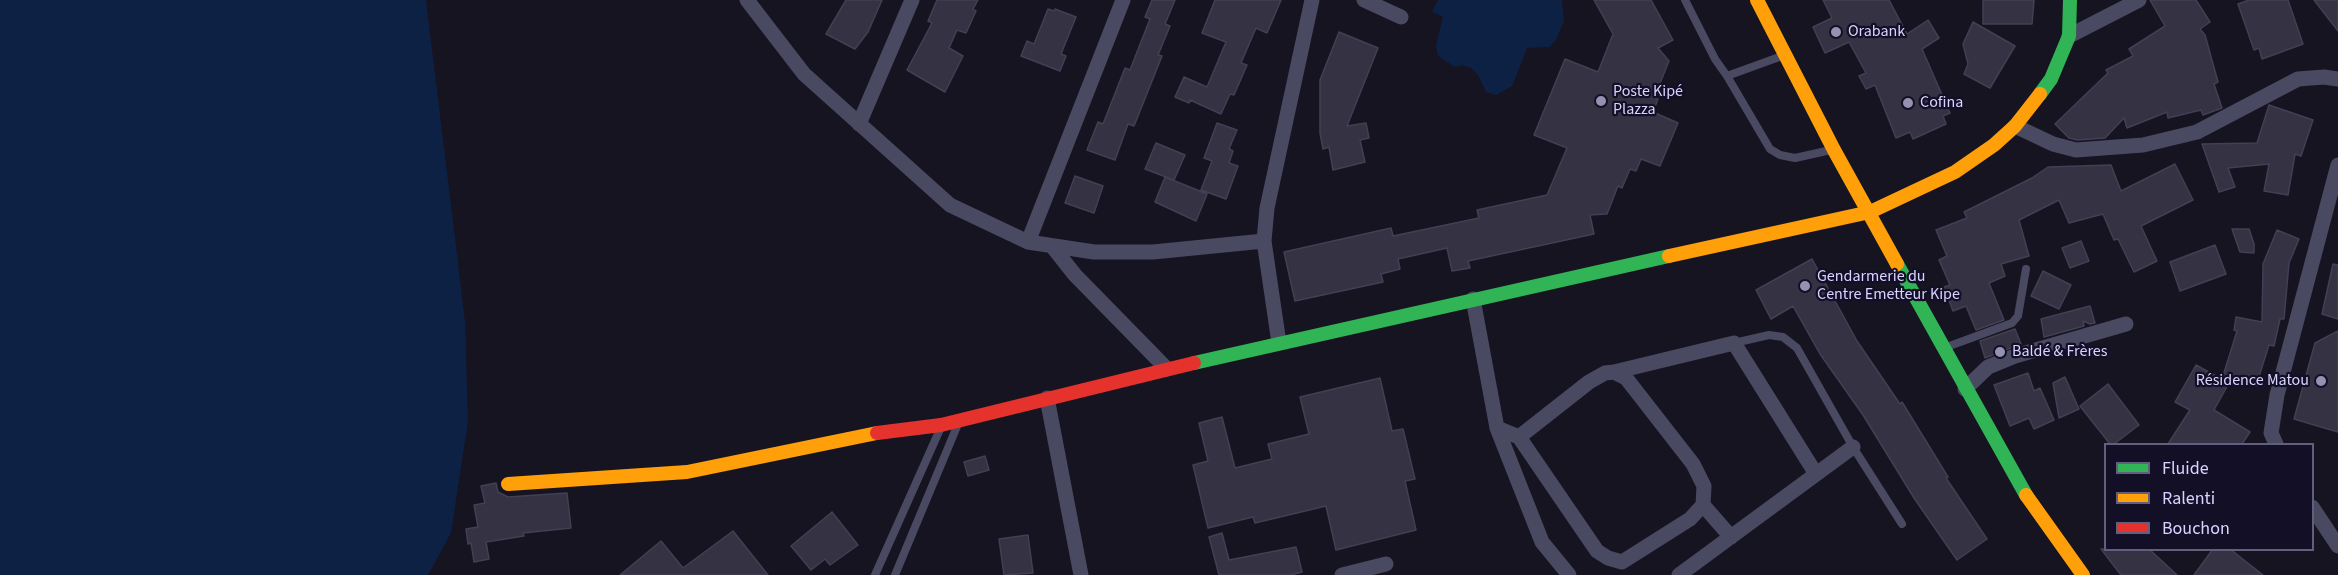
<!DOCTYPE html>
<meta charset="utf-8">
<style>
body{margin:0}
#map{position:relative;width:2338px;height:575px;overflow:hidden;background:#161421;font-family:"Source Sans 3",sans-serif}
canvas{display:block}
.legend{position:absolute;left:2104px;top:443px;width:210px;height:108px;box-sizing:border-box;background:#130f26;border:2px solid #625e7d;margin:0;padding:8px 10px;list-style:none;font-size:18px;color:#d9d4ff}
.legend li{display:flex;align-items:center;gap:12px;height:30px}
.legend b{width:30px;border:2px solid #625e7d}
</style>
<div id="map">
<canvas width="2338" height="575"></canvas>
<ul class="legend">
<li><b style="height:8px;background:#30b455"></b>Fluide</li>
<li><b style="height:8px;background:#ff9f0a"></b>Ralenti</li>
<li><b style="height:8px;background:#e5322d"></b>Bouchon</li>
</ul>
</div>
<script>
const ctx = document.querySelector('canvas').getContext('2d');
ctx.lineJoin = 'round';
function fillPath(path, color) { ctx.fillStyle = color; ctx.fill(path, 'evenodd'); }
const shape = rows => new Path2D(rows.map(r => 'M' + r).join(''));
function stroke(path, color, width, dash) { ctx.strokeStyle = color; ctx.lineWidth = width; ctx.lineCap = dash ? 'butt' : 'round'; ctx.setLineDash(dash || []); ctx.stroke(path); }
function write(font, color, halo, rows, align = 'center') {
  ctx.font = font + ' "Source Sans 3",sans-serif'; ctx.lineWidth = 4.5; ctx.setLineDash([]); ctx.textBaseline = 'middle'; ctx.strokeStyle = halo; ctx.fillStyle = color; for (const [text, x, y, turn = 0] of rows) {
    ctx.save(); ctx.translate(x, y); ctx.rotate((+turn || 0) * Math.PI / 180); ctx.textAlign = isNaN(turn) ? turn : align; if (halo) ctx.strokeText(text, 0, 0); ctx.fillText(text, 0, 0); ctx.restore();
  }
}
fillPath(shape([
 [0,0,426,0,465,321,468,421,451,533,428,575,0,575],
 [1438,0,1562,0,1564,21,1556,40,1549,47,1527,48,1512,86,1496,95,1486,92,1478,75,1471,68,1462,65,1455,67,1438,56,1436,45,1443,17,1432,12]
]), '#0d2144');
const building = shape([
 [846,0,882,0,868,32,855,49,826,34,846,0],
 [937,0,978,0,973,9,976,11,966,33,957,30,949,48,963,56,945,92,907,70,932,23,928,21,937,0],
 [1152,0,1175,0,1165,24,1170,26,1158,55,1162,56,1134,126,1128,124,1115,160,1087,150,1098,122,1103,124,1125,68,1130,70,1150,19,1145,17,1152,0],
 [1215,0,1281,0,1267,33,1256,28,1241,63,1247,65,1234,95,1230,94,1221,114,1190,100,1189,103,1175,97,1184,77,1207,87,1226,42,1202,33,1215,0],
 [1594,0,1651,0,1673,40,1658,48,1669,61,1654,98,1658,99,1653,112,1678,123,1660,166,1641,159,1636,171,1630,169,1622,188,1618,186,1607,214,1590,215,1594,234,1468,261,1470,268,1452,271,1447,248,1398,259,1400,269,1381,274,1383,282,1295,301,1284,252,1391,228,1393,236,1479,218,1477,210,1547,195,1567,148,1534,135,1565,59,1598,72,1613,34,1594,0],
 [1823,0,1889,0,1907,34,1928,20,1939,38,1922,49,1950,113,1943,116,1946,124,1913,139,1910,132,1896,138,1875,85,1866,89,1859,76,1866,73,1849,42,1825,53,1813,27,1832,18,1823,0],
 [1983,0,2034,0,2032,24,1983,24,1983,0],
 [2150,0,2196,0,2210,22,2200,29,2205,35,2218,82,2214,84,2222,108,2203,115,2201,110,2168,118,2167,112,2127,128,2124,118,2105,138,2077,140,2069,138,2055,124,2108,73,2106,70,2133,56,2129,49,2165,26,2150,0],
 [2249,0,2288,0,2303,44,2262,59,2259,48,2254,50,2238,4,2249,0],
 [2314,0,2338,0,2338,31,2314,0],
 [1048,9,1054,11,1055,9,1076,17,1061,54,1066,56,1060,71,1021,56,1027,41,1034,44,1048,9],
 [1973,22,2015,46,1990,88,1964,74,1968,64,1963,44,1973,22],
 [1339,32,1378,48,1347,126,1366,123,1369,138,1360,140,1365,162,1333,170,1329,147,1323,149,1320,133,1320,80,1339,32],
 [2269,105,2313,120,2301,156,2295,154,2288,195,2264,191,2269,164,2228,168,2235,187,2219,192,2202,144,2257,143,2269,105],
 [1217,123,1237,130,1229,149,1233,151,1229,163,1238,166,1226,199,1201,190,1212,161,1204,158,1217,123],
 [1156,143,1185,155,1174,180,1145,169,1156,143],
 [2175,164,2193,200,2141,226,2157,261,2134,272,2118,239,2114,240,2103,214,2069,223,2059,200,2019,220,2029,256,2001,264,2005,276,1989,283,2004,320,1976,330,1966,306,1953,311,1944,287,1950,285,1939,260,1947,256,1936,230,1967,218,1964,212,2032,178,2048,167,2111,165,2121,191,2175,164],
 [1075,176,1103,186,1094,213,1065,203,1075,176],
 [1165,177,1207,194,1196,221,1155,202,1165,177],
 [2232,229,2249,229,2254,244,2254,253,2240,252,2232,229],
 [2277,230,2299,239,2289,263,2284,319,2280,319,2274,346,2269,345,2256,386,2223,376,2237,331,2234,330,2236,317,2262,322,2263,264,2277,230],
 [2081,241,2089,261,2070,268,2062,248,2081,241],
 [2215,245,2226,274,2180,291,2170,262,2215,245],
 [1812,259,1857,341,1900,404,1902,402,1948,477,1946,478,1987,539,1957,560,1914,498,1863,415,1820,354,1793,306,1771,319,1756,290,1812,259],
 [2333,264,2338,265,2338,319,2322,314,2333,264],
 [2043,271,2071,285,2059,309,2031,296,2043,271],
 [2090,306,2095,323,2090,324,2083,321,2084,326,2044,337,2041,319,2090,306],
 [2015,329,2021,344,1985,358,1980,341,2015,329],
 [2338,331,2338,432,2294,419,2315,343,2338,331],
 [2196,365,2229,383,2214,410,2250,432,2242,444,2168,444,2190,410,2175,402,2196,365],
 [2028,373,2034,391,2040,388,2054,420,2034,429,2029,418,2010,426,1994,385,2028,373],
 [2065,377,2079,409,2059,418,2053,383,2065,377],
 [1380,378,1392,431,1403,429,1415,479,1405,481,1416,530,1336,550,1326,506,1255,523,1253,517,1208,528,1193,465,1208,461,1199,423,1222,417,1235,468,1272,459,1268,444,1309,434,1300,397,1380,378],
 [2108,384,2139,425,2114,444,2110,444,2080,406,2108,384],
 [985,456,989,470,968,476,964,462,985,456],
 [496,483,498,492,508,497,567,493,571,528,523,533,524,536,486,542,489,559,474,562,471,543,468,544,466,529,478,527,474,505,485,503,481,486,496,483],
 [832,512,858,545,830,565,825,559,811,570,791,546,832,512],
 [733,531,768,575,620,575,661,541,683,568,733,531],
 [1222,533,1229,560,1296,547,1302,572,1291,575,1219,575,1209,537,1222,533],
 [1028,535,1033,573,1004,575,999,539,1028,535],
 [2101,549,2149,549,2177,575,2121,575,2101,549],
 [2213,549,2230,549,2263,575,2194,575,2213,549]
]);
fillPath(building, '#343243');
stroke(building, '#433f54', 1.5);
stroke(shape([
 [1685,0,1715,59,1727,76,1782,56],
 [1727,76,1770,149,1780,155,1795,158,1831,150],
 [1734,343,1769,335,1783,337,1797,348,1853,447,1902,524],
 [1944,348,2012,323,2018,316,2026,269],
 [875,575,941,427],
 [895,575,958,424]
]), '#4a4962', 8);
stroke(shape([
 [747,0,804,74,950,205,1028,242,1094,252,1153,252,1264,241],
 [1364,0,1401,17],
 [2069,36,2139,0],
 [859,124,912,0],
 [2015,126,2053,144,2076,150,2143,145,2197,132,2298,79,2324,77,2338,79],
 [1028,242,1123,0],
 [1052,246,1075,275,1167,369],
 [1473,299,1497,428,1542,542,1569,575],
 [1279,343,1264,241,1267,208,1312,0],
 [1614,372,1734,343,1816,474],
 [1965,389,1988,367,2015,356,2126,324],
 [1047,398,1081,575],
 [1497,428,1519,437,1589,382,1605,373,1614,372,1626,378,1693,464,1704,486,1703,505,1690,519,1622,562,1608,558,1597,551,1519,437],
 [2276,444,2271,433,2277,395,2338,165],
 [1703,505,1731,537],
 [2312,507,2338,546],
 [1342,575,1386,564],
 [1679,575,1853,447]
]), '#4a4962', 15);
stroke(shape([
 [2040,94,2051,79,2069,36,2070,0],
 [1897,264,2026,495],
 [1194,363,1669,256]
]), '#30b455', 14);
stroke(shape([
 [1757,0,1834,150,1897,264],
 [1669,256,1870,212,1955,172,1994,145,2015,126,2040,94],
 [508,484,687,472,877,433],
 [2026,495,2083,575]
]), '#ff9f0a', 14);
stroke(shape([
 [877,433,941,425,1194,363]
]), '#e5322d', 14);
for (const [x, y, r, color] of [
 [1836,32,6,"#9591b1"],
 [1601,101,6,"#9591b1"],
 [1908,103,6,"#9591b1"],
 [1805,286,6,"#9591b1"],
 [2000,352,6,"#9591b1"],
 [2321,381,6,"#9591b1"]
]) { const dot = new Path2D(); dot.arc(x, y, r, 0, 2 * Math.PI); ctx.fillStyle = color; ctx.fill(dot); stroke(dot, '#130f26', 2); }
write('16px', '#d9d4ff', '#130f26', [
 ["Orabank",1848,32],
 ["Poste Kipé",1613,92],
 ["Plazza",1613,110],
 ["Cofina",1920,103],
 ["Gendarmerie du",1817,277],
 ["Centre Emetteur Kipe",1817,295],
 ["Baldé & Frères",2012,352],
 ["Résidence Matou",2309,381,"right"]
], 'left');
</script>
